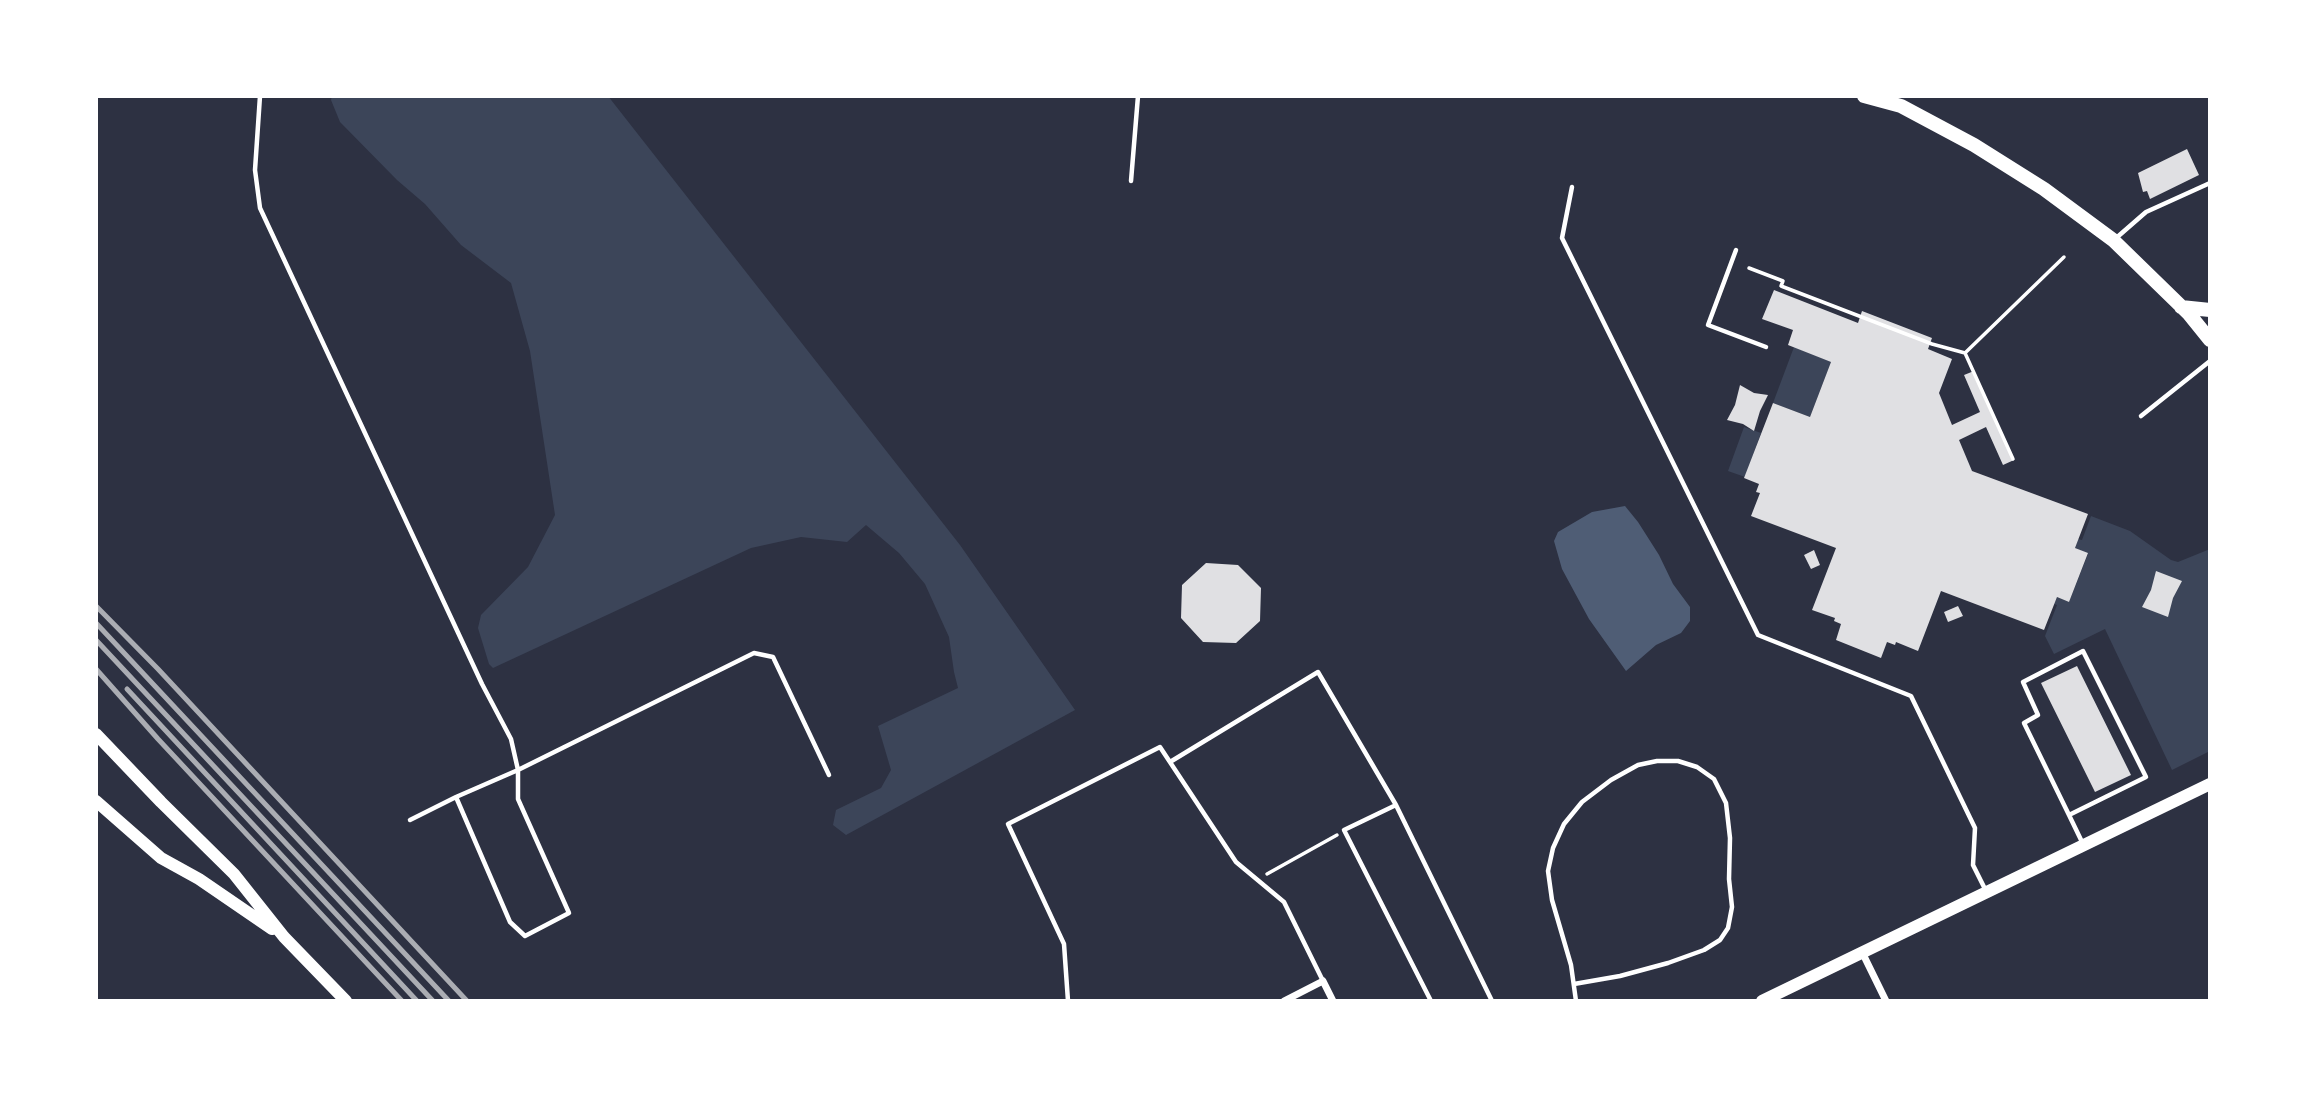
<!DOCTYPE html>
<style>
body{margin:0}
#map{position:relative;width:2306px;height:1097px;overflow:hidden;background:#2d3142;font-family:"Exo 2",sans-serif}
canvas{display:block}
.frame{position:absolute;inset:0;border:98px solid #fff;pointer-events:none}
</style>
<div id="map">
<canvas width="2306" height="1097"></canvas>
<div class="frame"></div>
</div>
<script>
const ctx = document.querySelector('canvas').getContext('2d');
ctx.lineJoin = 'round';
function fillPath(path, color) { ctx.fillStyle = color; ctx.fill(path, 'evenodd'); }
const shape = rows => new Path2D(rows.map(r => 'M' + r).join(''));
function stroke(path, color, width, dash) { ctx.strokeStyle = color; ctx.lineWidth = width; ctx.lineCap = dash ? 'butt' : 'round'; ctx.setLineDash(dash || []); ctx.stroke(path); }
fillPath(shape([
 [332,96,608,96,960,545,1075,710,846,835,833,825,836,810,881,788,891,770,878,726,958,688,954,672,949,637,925,584,899,553,866,525,847,542,801,537,751,548,493,668,489,664,478,628,481,615,528,567,555,515,530,351,511,283,461,245,425,204,397,180,340,122,331,100],
 [1794,347,1831,362,1810,417,1773,403],
 [1744,427,1761,433,1745,477,1728,471],
 [2091,516,2130,531,2171,560,2178,562,2210,549,2210,751,2172,770,2105,629,2054,654,2045,636,2057,605,2054,604,2057,597,2069,602,2088,554,2075,548,2078,539,2082,540]
]), '#3c4559');
fillPath(shape([
 [1625,506,1638,522,1659,555,1673,584,1690,607,1690,621,1681,633,1656,645,1626,671,1589,619,1562,569,1554,541,1558,532,1592,512]
]), '#4f5d75');
fillPath(shape([
 [2187,149,2199,175,2150,199,2147,191,2143,192,2138,173],
 [1774,290,1858,323,1862,311,1932,338,1928,349,1952,359,1939,393,1952,425,1980,412,1964,375,1974,371,2014,460,2003,465,1986,427,1959,440,1972,471,2088,514,2075,548,2088,553,2069,602,2057,597,2044,630,1941,591,1918,651,1896,642,1895,645,1887,642,1881,658,1836,640,1841,624,1834,621,1835,618,1812,610,1836,548,1751,516,1760,493,1756,492,1759,484,1744,478,1773,403,1810,417,1831,362,1788,345,1793,330,1762,319],
 [1740,385,1754,393,1768,395,1760,411,1754,431,1743,424,1727,420,1735,405],
 [1814,550,1820,565,1811,569,1804,555],
 [1206,563,1238,565,1261,588,1260,621,1236,643,1203,642,1181,618,1182,585],
 [2156,571,2182,581,2173,598,2168,617,2142,607,2151,590],
 [1958,606,1963,616,1948,622,1944,612],
 [2077,666,2131,775,2095,792,2041,683]
]), '#e0e0e3');
stroke(shape([
 [1749,268,1783,281,1781,286,1932,344,1965,353],
 [1965,353,2064,257],
 [1965,353,2013,459],
 [1267,874,1337,835]
]), '#fff', 3.5);
stroke(shape([
 [260,96,255,170,260,208,482,684,511,739,518,770,518,799,569,913,525,936,510,922,456,797,410,820],
 [1131,181,1138,96],
 [1572,187,1562,238,1758,635,1911,696,1975,828,1973,865,1986,891],
 [2115,239,2146,212,2210,183],
 [1736,250,1708,325,1766,347],
 [2141,416,2210,361],
 [1170,762,1318,672,1396,805],
 [456,797,518,770,754,653,773,657,829,775],
 [2069,815,2146,777,2083,651,2023,682,2038,715,2024,723,2069,815,2083,844],
 [1574,984,1620,976,1668,963,1704,950,1720,940,1728,928,1732,907,1729,879,1730,838,1726,803,1714,779,1697,767,1678,761,1657,761,1638,765,1611,780,1582,802,1564,824,1553,848,1548,871,1552,900,1571,965,1576,1001],
 [1068,1001,1064,944,1008,824,1160,747,1236,862,1284,902,1323,981],
 [1431,1001,1344,830,1396,805,1492,1001]
]), '#fff', 4.5);
stroke(shape([
 [1862,952,1886,1001],
 [1284,1001,1323,981,1333,1001]
]), '#fff', 7);
stroke(shape([
 [96,734,161,802,234,874,284,937,346,1001],
 [96,801,161,858,199,879,272,929],
 [1762,1001,2210,784]
]), '#fff', 12);
stroke(shape([
 [1864,96,1901,106,1974,145,2044,189,2113,240,2189,314,2210,340],
 [2181,307,2210,310]
]), '#fff', 14);
stroke(shape([
 [96,606,158,669,467,1001],
 [96,623,449,1001],
 [96,640,433,1001],
 [96,669,158,739,402,1001],
 [127,689,417,1001]
]), '#abadb3', 5);
</script>
